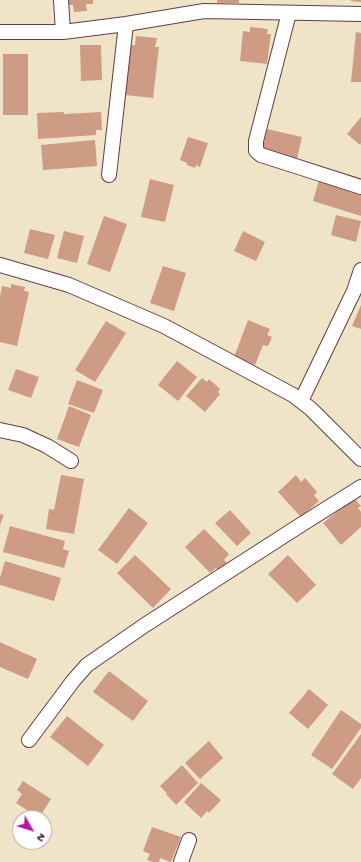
<!DOCTYPE html>
<style>
body{margin:0}
#map{position:relative;width:361px;height:862px;overflow:hidden;background:#efe4c8;font-family:"Gochi Hand",sans-serif}
canvas{display:block}
.north{position:absolute;left:12px;top:810px;width:40px;height:40px;box-sizing:border-box;background:#fff;border:1px solid #b7a5aa;border-radius:50%;rotate:129deg;font-size:11px;font-weight:700;line-height:16px;text-align:center;color:#4a1f2b}
.north::after{content:'';display:block;margin:auto;width:14px;height:18px;background:#b5179e;clip-path:polygon(50% 0,100% 100%,50% 72%,0 100%)}
</style>
<div id="map">
<canvas width="361" height="862"></canvas>
<div class="north">N</div>
</div>
<script>
const ctx = document.querySelector('canvas').getContext('2d');
ctx.lineJoin = 'round';
function fillPath(path, color) { ctx.fillStyle = color; ctx.fill(path, 'evenodd'); }
const shape = rows => new Path2D(rows.map(r => 'M' + r).join(''));
function stroke(path, color, width, dash) { ctx.strokeStyle = color; ctx.lineWidth = width; ctx.lineCap = dash ? 'butt' : 'round'; ctx.setLineDash(dash || []); ctx.stroke(path); }
fillPath(shape([
 [67,0,93,0,93,4,86,4,87,11,74,12,73,5,67,5],
 [217,0,239,0,239,3,217,3],
 [351,0,361,0,361,2,351,1],
 [250,27,268,29,267,34,271,34,267,64,240,61,243,31,250,32],
 [356,32,361,33,361,82,351,82],
 [136,36,157,38,155,47,159,47,153,98,125,95,130,45,135,45],
 [80,45,101,45,102,80,81,81],
 [3,54,28,54,28,115,3,115],
 [64,112,64,114,101,112,102,130,96,130,96,135,38,139,37,113],
 [361,117,361,143,360,145,347,134],
 [267,129,302,137,297,159,262,151],
 [188,137,208,143,200,167,196,165,195,168,187,165,187,163,180,160],
 [95,140,97,166,43,170,41,145],
 [320,177,361,190,361,216,313,201],
 [150,179,174,185,165,222,141,217],
 [336,215,361,221,356,242,331,235],
 [104,216,127,224,110,272,87,264],
 [30,229,55,235,48,259,24,253],
 [64,231,84,236,77,263,57,258],
 [243,231,265,242,256,261,234,251],
 [163,266,186,273,174,311,150,303],
 [11,284,25,287,24,291,29,292,17,346,0,342,0,296,2,286,11,288],
 [361,305,361,329,352,326],
 [248,320,270,329,267,335,272,337,268,346,263,345,255,365,234,357],
 [106,321,126,333,95,382,75,370],
 [177,361,197,377,178,401,158,385],
 [16,369,39,377,31,398,8,390],
 [202,378,207,382,209,379,220,389,218,392,220,394,205,412,186,396],
 [77,380,103,390,94,413,68,404],
 [69,406,91,415,79,447,57,439],
 [61,475,84,479,74,534,46,529,49,509,54,510],
 [296,475,301,482,305,478,317,492,314,495,319,501,301,517,278,492],
 [354,498,361,506,358,508,361,512,361,527,341,545,323,523],
 [129,508,148,523,117,564,98,550],
 [230,510,251,533,237,546,215,523],
 [0,514,4,515,0,525],
 [10,526,65,541,63,549,69,551,64,568,3,552],
 [204,529,229,554,224,560,228,564,220,572,216,568,210,573,185,547],
 [135,555,171,589,153,608,117,573],
 [288,555,316,585,297,603,268,574],
 [5,561,61,578,54,601,0,585,0,578],
 [0,642,37,659,28,679,0,667],
 [109,671,148,701,133,721,93,692],
 [309,689,328,705,308,729,289,713],
 [341,710,361,724,361,728,332,769,311,755],
 [67,716,104,745,88,766,50,737],
 [361,734,361,778,353,789,332,774],
 [209,741,223,758,200,779,185,763],
 [182,765,198,783,176,805,166,794,167,793,160,786],
 [23,781,51,799,39,818,16,803,22,794,17,790],
 [201,783,221,800,209,813,207,811,201,818,184,802],
 [152,827,181,837,171,862,160,858,159,862,153,862,147,860,150,854,143,851]
]), '#ce9b85');
const street = shape([
 [61,0,63,32],
 [289,13,256,141,256,151,261,155,361,187],
 [0,32,63,32,126,24,204,11,361,14],
 [109,175,126,24],
 [0,265,69,285,164,326,293,395,311,409,361,459],
 [301,401,354,291,361,270],
 [0,430,23,435,47,446,71,461],
 [29,740,73,681,87,665,145,625,299,526,361,487],
 [181,862,189,840]
]);
stroke(street, '#633d43', 16);
stroke(street, '#fff', 14);
</script>
